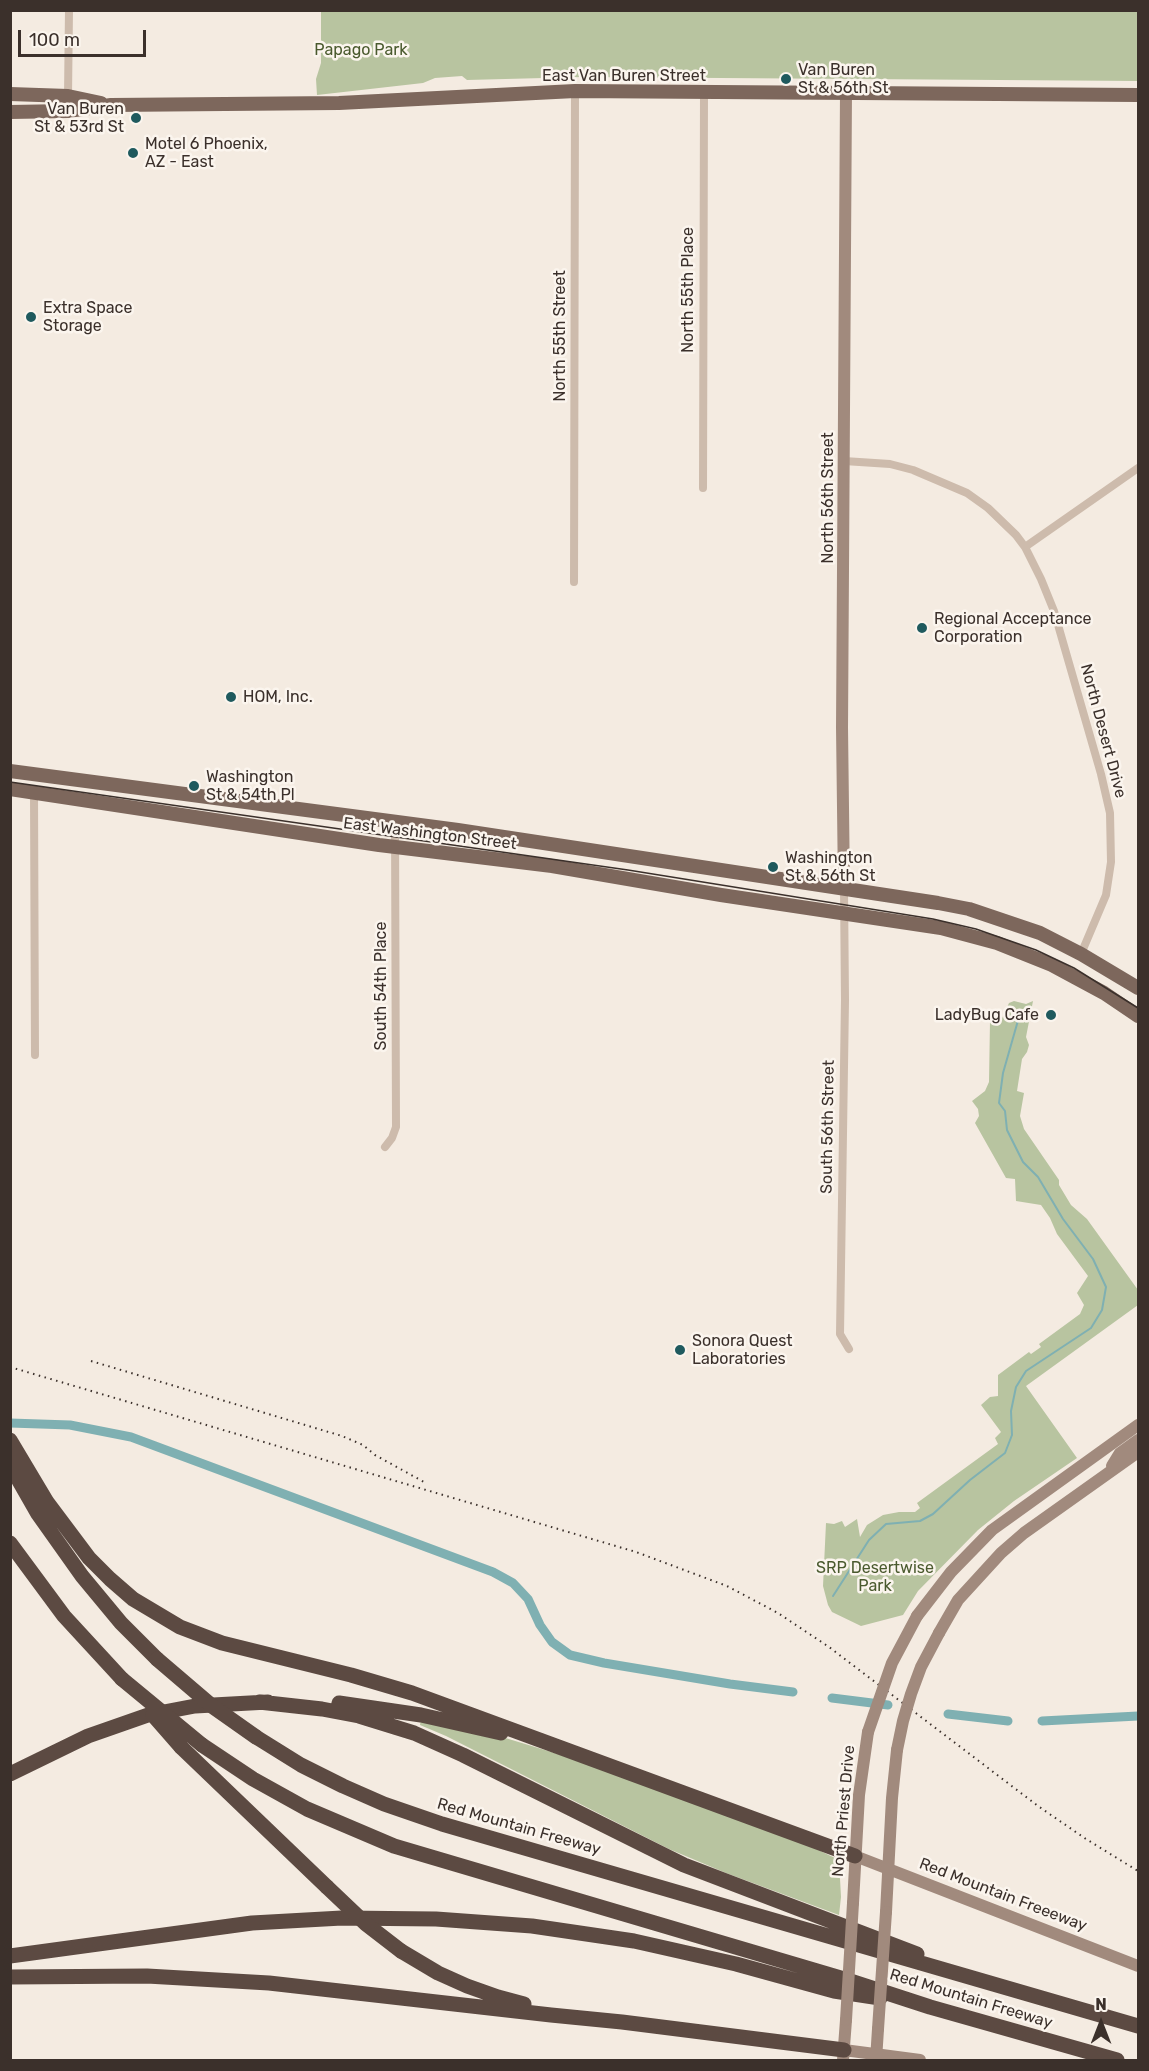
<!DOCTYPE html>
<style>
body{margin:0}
#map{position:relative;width:1149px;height:2071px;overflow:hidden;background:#f4ebe1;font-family:Rubik,sans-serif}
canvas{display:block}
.frame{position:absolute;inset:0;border:12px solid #3b302b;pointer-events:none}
.north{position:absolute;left:1071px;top:1993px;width:60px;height:60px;-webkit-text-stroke:4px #fbf5ee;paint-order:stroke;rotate:0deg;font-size:16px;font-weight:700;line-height:24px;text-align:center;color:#3b302b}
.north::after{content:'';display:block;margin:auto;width:21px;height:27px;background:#3b302b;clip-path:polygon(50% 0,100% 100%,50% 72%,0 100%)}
.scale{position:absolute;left:18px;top:30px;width:128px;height:27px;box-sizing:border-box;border:3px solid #3b302b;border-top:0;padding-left:8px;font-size:18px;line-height:21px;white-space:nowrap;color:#3b302b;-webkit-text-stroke:4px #fbf5ee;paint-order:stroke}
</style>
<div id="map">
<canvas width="1149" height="2071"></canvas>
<div class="frame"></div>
<div class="north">N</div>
<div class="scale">100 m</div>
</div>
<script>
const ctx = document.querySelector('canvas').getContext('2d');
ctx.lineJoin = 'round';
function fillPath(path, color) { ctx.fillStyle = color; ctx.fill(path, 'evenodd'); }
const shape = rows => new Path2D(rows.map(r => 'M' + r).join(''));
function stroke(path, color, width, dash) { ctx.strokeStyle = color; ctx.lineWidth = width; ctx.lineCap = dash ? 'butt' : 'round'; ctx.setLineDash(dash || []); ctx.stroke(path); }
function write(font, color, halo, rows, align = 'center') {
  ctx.font = font + ' Rubik,sans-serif'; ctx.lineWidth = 5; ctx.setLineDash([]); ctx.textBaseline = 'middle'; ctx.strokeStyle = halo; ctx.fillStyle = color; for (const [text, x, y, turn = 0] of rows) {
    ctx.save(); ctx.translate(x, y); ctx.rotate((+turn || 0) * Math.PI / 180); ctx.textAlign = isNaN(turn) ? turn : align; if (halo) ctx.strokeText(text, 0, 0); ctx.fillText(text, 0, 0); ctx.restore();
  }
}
fillPath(shape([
 [321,11,1138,11,1138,81,582,77,467,80,462,76,435,78,423,83,317,95,316,79,321,63],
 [1014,1001,1026,1004,1033,1001,1026,1037,1029,1045,1027,1052,1022,1059,1017,1091,1024,1093,1020,1116,1024,1129,1059,1180,1059,1185,1071,1205,1087,1219,1138,1290,1138,1305,1026,1386,1077,1458,1014,1501,978,1530,918,1591,903,1615,861,1626,832,1612,828,1605,823,1586,826,1523,834,1524,842,1521,845,1527,857,1519,860,1537,867,1525,883,1515,899,1512,915,1512,920,1508,917,1503,998,1444,995,1438,1001,1432,981,1405,990,1397,998,1396,998,1375,1029,1352,1031,1354,1041,1347,1039,1344,1080,1314,1084,1305,1077,1293,1088,1276,1057,1234,1050,1218,1041,1205,1016,1201,1015,1179,1006,1178,975,1123,979,1116,978,1109,972,1101,985,1091,989,1082,990,1021,999,1025,1009,1003],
 [421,1719,489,1733,558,1754,804,1843,839,1860,841,1897,839,1915,726,1873,669,1849,446,1736,420,1725]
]), '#b8c4a0');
stroke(shape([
 [833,1596,869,1540,886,1524,920,1521,933,1514,970,1480,1005,1453,1012,1435,1011,1411,1016,1387,1026,1371,1091,1328,1102,1310,1106,1287,1093,1259,1063,1219,1038,1177,1023,1162,1007,1130,1005,1111,999,1103,1003,1073,1021,1010]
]), '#7fb0b2', 2);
stroke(shape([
 [10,1423,70,1425,131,1437,493,1572,513,1583,528,1599,540,1625,552,1642,570,1655,604,1663,730,1684,793,1692],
 [832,1698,888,1705],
 [948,1714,1008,1721],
 [1042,1721,1138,1716]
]), '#7fb0b2', 9);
stroke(shape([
 [68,96,69,10],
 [844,461,890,464,913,470,967,493,988,508,1016,535,1025,547,1041,579,1054,611,1101,774,1110,813,1111,862,1106,895,1081,954],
 [703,488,704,92],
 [1025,547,1138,468],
 [574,582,575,91],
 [34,792,35,1055],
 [844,888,845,1000,840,1334,849,1349],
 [385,1147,392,1138,396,1127,395,821]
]), '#cdbbac', 8);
stroke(shape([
 [844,888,842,727,846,92],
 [1112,1466,1120,1453,1138,1440],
 [917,1616,951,1572,992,1530,1138,1425],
 [939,1633,958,1600,1001,1553,1024,1533,1138,1452],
 [855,1856,1138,1966],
 [853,1903,859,1795,868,1732],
 [886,1912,892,1798,897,1750],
 [844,2050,920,2060],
 [843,2060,846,2020],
 [876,2060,878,2029]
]), '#a18a7d', 12);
stroke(shape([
 [10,94,68,96,101,103],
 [10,112,68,111,111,105,339,103,575,91,1138,95],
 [10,771,458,830,938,903,969,909,1040,933,1081,954,1138,988],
 [10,789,379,845,552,866,721,895,941,928,997,943,1052,965,1104,993,1138,1016]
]), '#7d675c', 14);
stroke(shape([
 [10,1440,47,1502,89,1558,110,1579,133,1599,180,1627,222,1643,351,1675,412,1693,855,1856],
 [10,1465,38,1514,82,1576,121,1623,157,1659],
 [10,1543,64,1616,122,1679],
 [259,1702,322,1709,359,1716,414,1733,463,1755,684,1865,917,1954],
 [339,1703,421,1715,501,1733],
 [256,1737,301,1765,343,1786,384,1804,442,1824,1138,2026],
 [202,1745,253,1779,307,1809,394,1846,844,1979,930,2007,1117,2060],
 [181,1747,327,1887],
 [10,1774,88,1736,148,1715,195,1706,268,1702],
 [401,1951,438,1973,467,1986,498,1997,524,2004],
 [10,1956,252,1923,342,1918,436,1919,532,1926,634,1941,736,1964,834,1991,880,1998],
 [10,1977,147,1976,269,1983,551,2015,622,2022,844,2050]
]), '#5c4a42', 15);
stroke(shape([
 [10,782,628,870,933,919,976,929,1036,950,1074,968,1138,1008]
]), '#3b302b', 1.5);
stroke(shape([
 [91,1361,342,1436,363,1445,375,1455,424,1482],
 [10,1367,636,1552,727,1586,778,1613,829,1647,1038,1806,1086,1839,1138,1871]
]), '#3b302b', 2, [1.5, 4.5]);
stroke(shape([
 [868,1732,892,1663,917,1616],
 [897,1750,903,1721,911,1694,921,1667,939,1633],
 [846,2020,853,1903],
 [878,2029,886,1912]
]), '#a18a7d', 12);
stroke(shape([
 [157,1659,212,1706,256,1737],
 [122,1679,202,1745],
 [153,1715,181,1747],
 [327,1887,366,1924,401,1951]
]), '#5c4a42', 15);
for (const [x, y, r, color] of [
 [786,79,6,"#1f5a5e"],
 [136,118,6,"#1f5a5e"],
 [133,153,6,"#1f5a5e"],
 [31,317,6,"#1f5a5e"],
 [922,628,6,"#1f5a5e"],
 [231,697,6,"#1f5a5e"],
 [194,786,6,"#1f5a5e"],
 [773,867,6,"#1f5a5e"],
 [1051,1015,6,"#1f5a5e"],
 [680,1350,6,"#1f5a5e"]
]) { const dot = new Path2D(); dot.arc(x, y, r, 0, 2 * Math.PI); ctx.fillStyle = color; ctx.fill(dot); stroke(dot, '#fbf5ee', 2); }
write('16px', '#4a5a2e', '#fbf5ee', [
 ["Papago Park",361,50],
 ["SRP Desertwise",875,1568],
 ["Park",875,1586]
]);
write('16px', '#3b302b', '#fbf5ee', [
 ["Van Buren",798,70],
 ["St & 56th St",798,88],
 ["Van Buren",124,109,"right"],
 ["St & 53rd St",124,127,"right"],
 ["Motel 6 Phoenix,",145,144],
 ["AZ - East",145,162],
 ["Extra Space",43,308],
 ["Storage",43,326],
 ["Regional Acceptance",934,619],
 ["Corporation",934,637],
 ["HOM, Inc.",243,697],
 ["Washington",206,777],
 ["St & 54th Pl",206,795],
 ["Washington",785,858],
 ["St & 56th St",785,876],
 ["LadyBug Cafe",1039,1015,"right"],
 ["Sonora Quest",692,1341],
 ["Laboratories",692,1359]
], 'left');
write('16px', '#3b302b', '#fbf5ee', [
 ["East Van Buren Street",624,76],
 ["North 55th Place",688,290,-90],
 ["North 55th Street",560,336,-90],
 ["North 56th Street",828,498,-90],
 ["North Desert Drive",1103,731,75],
 ["East Washington Street",430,834,7],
 ["South 54th Place",381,986,-90],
 ["South 56th Street",828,1127,-89],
 ["North Priest Drive",844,1811,-85],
 ["Red Mountain Freeway",519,1827,16],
 ["Red Mountain Freeeway",1003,1895,21],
 ["Red Mountain Freeway",971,1999,17]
]);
</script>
